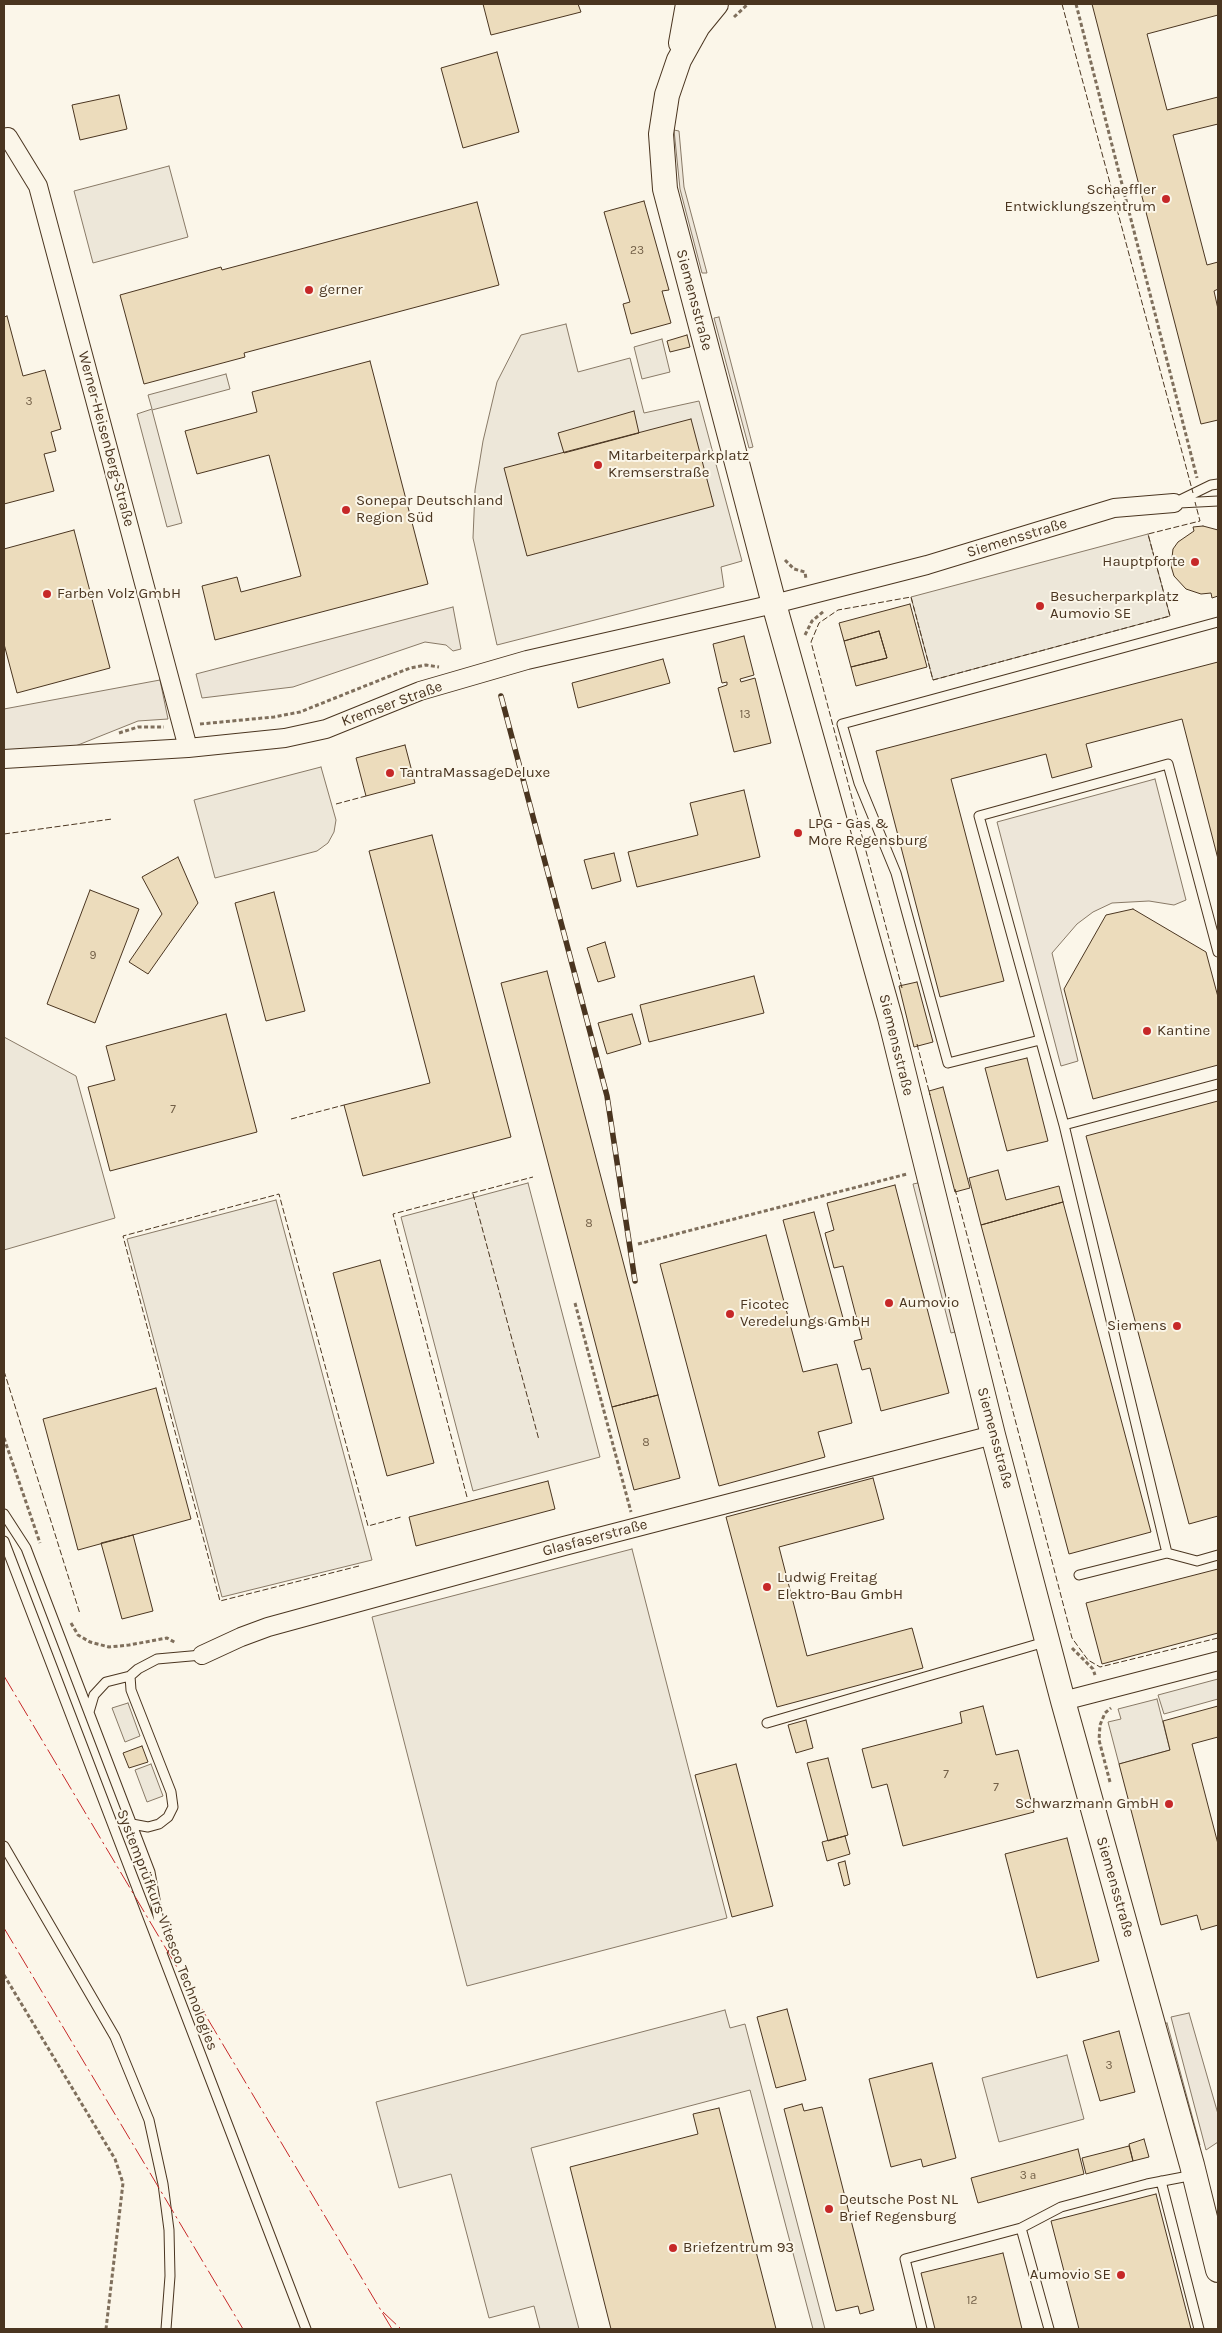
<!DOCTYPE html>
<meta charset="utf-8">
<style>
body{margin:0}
#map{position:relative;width:1222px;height:2333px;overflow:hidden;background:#fbf6e9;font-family:Karla,sans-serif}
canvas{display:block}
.frame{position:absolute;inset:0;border:5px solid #4a3520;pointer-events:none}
</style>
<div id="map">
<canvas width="1222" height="2333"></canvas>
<div class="frame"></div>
</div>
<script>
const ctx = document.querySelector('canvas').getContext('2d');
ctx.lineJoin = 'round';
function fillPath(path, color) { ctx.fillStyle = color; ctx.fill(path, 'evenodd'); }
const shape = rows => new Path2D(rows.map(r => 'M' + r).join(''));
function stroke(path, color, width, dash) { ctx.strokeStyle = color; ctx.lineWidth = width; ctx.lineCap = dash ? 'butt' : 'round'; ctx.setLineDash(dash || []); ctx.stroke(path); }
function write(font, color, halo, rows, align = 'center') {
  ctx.font = font + ' Karla,sans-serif'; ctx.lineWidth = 4; ctx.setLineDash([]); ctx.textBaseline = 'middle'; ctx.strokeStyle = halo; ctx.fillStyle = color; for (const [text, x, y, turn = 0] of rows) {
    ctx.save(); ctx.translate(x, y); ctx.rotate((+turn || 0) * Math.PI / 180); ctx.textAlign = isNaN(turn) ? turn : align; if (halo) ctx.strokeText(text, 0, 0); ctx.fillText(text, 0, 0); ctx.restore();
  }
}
const green = shape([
 [674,130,679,131,684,187,707,273,702,273,680,189,674,130],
 [719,317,753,447,749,448,714,318,719,317],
 [453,607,461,649,453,651,446,645,425,642,293,687,202,698,196,674,453,607],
 [160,680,168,719,138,721,73,747,4,750,4,709,160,680],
 [1155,779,1186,900,1174,905,1149,901,1112,903,1093,912,1077,924,1052,953,1078,1061,1061,1066,997,822,1155,779],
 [918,1183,922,1187,955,1332,951,1333,913,1184,918,1183],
 [1189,2013,1218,2114,1218,2142,1206,2150,1171,2017,1189,2013],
 [1167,2023,1187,2097,1200,2145,1195,2142,1164,2024,1167,2023]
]);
fillPath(green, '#ede6d9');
stroke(green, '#887966', 1);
const parking = shape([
 [169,166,188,237,93,263,74,191,169,166],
 [566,324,578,372,630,358,644,413,699,401,742,561,721,567,724,587,497,645,473,538,475,490,483,441,497,382,521,335,566,324],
 [662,339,670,372,642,379,634,347,662,339],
 [226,374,230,389,152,410,182,523,167,527,137,414,152,409,148,395,226,374],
 [1148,534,1170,616,933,680,911,597,1148,534],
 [321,767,336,820,334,832,328,843,317,851,215,878,194,800,321,767],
 [4,1037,76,1076,115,1218,4,1250,4,1037],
 [528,1183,600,1457,473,1491,401,1217,528,1183],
 [276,1200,372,1560,222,1597,127,1239,276,1200],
 [632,1549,727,1918,467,1986,372,1617,632,1549],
 [1218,1679,1218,1699,1164,1714,1158,1695,1218,1679],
 [1157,1699,1170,1750,1119,1764,1108,1722,1121,1719,1118,1709,1157,1699],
 [128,1703,140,1736,125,1742,112,1708,128,1703],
 [151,1764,163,1796,147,1802,135,1770,151,1764],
 [725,2010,730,2028,745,2024,825,2329,813,2329,750,2090,531,2148,579,2329,540,2329,534,2306,489,2318,451,2174,399,2188,376,2102,725,2010],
 [1067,2055,1084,2119,999,2142,982,2078,1067,2055]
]);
fillPath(parking, '#ede7d9');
stroke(parking, '#887966', 1);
const building = shape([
 [483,4,578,4,581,12,491,35,483,4],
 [1092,4,1218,4,1218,15,1147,34,1167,110,1218,97,1218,124,1173,135,1207,265,1218,262,1218,289,1214,291,1218,309,1218,420,1201,424,1092,4],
 [497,52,519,132,463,148,441,68,497,52],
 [119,95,127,129,80,140,72,105,119,95],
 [644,201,669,290,662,291,671,323,631,334,623,304,630,302,604,212,644,201],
 [477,202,499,285,244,353,245,357,144,384,120,295,221,267,222,270,477,202],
 [7,316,23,376,45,370,61,429,51,432,56,451,44,454,54,491,4,504,4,317,7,316],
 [687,335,690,347,670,352,667,341,687,335],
 [370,361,428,584,215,640,202,586,237,577,241,592,301,576,269,455,197,474,185,431,257,412,252,392,370,361],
 [634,411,639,433,564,453,558,433,634,411],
 [691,419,714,506,527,556,504,468,691,419],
 [1203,526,1218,530,1218,596,1212,598,1211,593,1201,594,1186,589,1174,576,1171,566,1173,549,1178,542,1194,531,1193,527,1203,526],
 [74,530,110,668,17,693,4,644,4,549,74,530],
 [910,604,927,667,856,686,851,667,887,658,879,631,844,641,839,623,910,604],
 [879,631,887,658,851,667,844,641,879,631],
 [744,636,754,675,740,679,741,682,755,678,771,743,734,752,718,688,727,685,727,682,722,683,713,644,744,636],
 [663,659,670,683,578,708,572,683,663,659],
 [1218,662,1218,859,1182,719,1086,744,1092,767,1052,778,1046,754,951,779,1004,981,940,997,876,751,1218,662],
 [405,745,415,783,366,796,356,758,405,745],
 [744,790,760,857,637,887,628,852,698,835,690,803,744,790],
 [432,835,511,1137,363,1176,344,1105,430,1083,369,851,432,835],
 [614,853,621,881,592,889,584,860,614,853],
 [178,857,198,903,148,974,129,962,162,914,142,877,178,857],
 [90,890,139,909,95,1023,47,1004,90,890],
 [274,892,305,1011,266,1021,235,903,274,892],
 [1133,909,1206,952,1218,997,1218,1065,1093,1099,1064,989,1106,915,1133,909],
 [605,942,615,977,598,982,587,948,605,942],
 [547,971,658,1395,612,1407,501,983,547,971],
 [754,976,764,1013,649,1042,640,1005,754,976],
 [917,982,933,1042,914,1047,899,986,917,982],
 [226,1014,257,1132,110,1171,88,1087,115,1080,106,1046,226,1014],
 [632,1014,641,1044,607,1054,598,1023,632,1014],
 [1027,1058,1048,1141,1007,1151,985,1068,1027,1058],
 [943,1087,970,1188,955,1192,929,1091,943,1087],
 [1218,1101,1218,1516,1189,1524,1086,1136,1218,1101],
 [998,1170,1006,1200,1059,1186,1063,1202,981,1225,969,1178,998,1170],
 [895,1185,949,1393,881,1411,870,1368,862,1370,854,1341,862,1339,843,1266,834,1268,825,1233,834,1230,827,1203,895,1185],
 [1063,1202,1151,1532,1069,1554,981,1225,1063,1202],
 [814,1212,843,1318,812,1327,783,1220,814,1212],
 [766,1235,803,1372,837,1364,852,1423,818,1432,825,1457,719,1486,660,1264,766,1235],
 [380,1260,434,1463,387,1476,333,1273,380,1260],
 [156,1388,191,1519,78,1550,43,1419,156,1388],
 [658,1395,680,1478,634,1490,612,1407,658,1395],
 [873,1478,884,1519,779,1547,807,1656,912,1628,923,1668,777,1707,726,1517,873,1478],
 [548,1481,555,1509,416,1546,409,1517,548,1481],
 [133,1535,153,1611,122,1619,101,1543,133,1535],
 [1218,1569,1218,1633,1102,1664,1086,1603,1218,1569],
 [983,1706,996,1755,1018,1750,1034,1812,903,1846,887,1784,872,1788,862,1749,962,1723,960,1712,983,1706],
 [1218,1706,1218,1737,1192,1744,1218,1844,1218,1925,1201,1930,1197,1915,1161,1925,1119,1764,1170,1750,1163,1721,1218,1706],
 [806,1720,813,1748,796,1753,788,1725,806,1720],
 [142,1746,148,1762,129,1768,123,1753,142,1746],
 [828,1758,848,1835,828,1841,807,1763,828,1758],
 [736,1764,773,1906,732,1917,695,1775,736,1764],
 [845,1836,850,1854,827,1861,822,1842,845,1836],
 [1067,1838,1099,1961,1037,1978,1005,1854,1067,1838],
 [845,1861,850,1884,844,1886,838,1863,845,1861],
 [787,2009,806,2080,776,2088,757,2017,787,2009],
 [1119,2031,1135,2092,1100,2101,1083,2041,1119,2031],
 [932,2063,956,2158,923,2167,921,2159,891,2167,869,2079,932,2063],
 [802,2104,804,2111,822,2107,874,2310,860,2314,858,2306,836,2311,784,2109,802,2104],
 [719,2108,776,2329,611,2329,570,2167,698,2134,693,2114,719,2108],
 [1144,2139,1149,2157,1133,2161,1129,2144,1144,2139],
 [1129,2146,1133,2161,1086,2174,1082,2158,1129,2146],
 [1078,2149,1084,2174,978,2203,971,2178,1078,2149],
 [1156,2194,1191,2329,1079,2329,1051,2221,1156,2194],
 [1003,2253,1022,2329,935,2329,921,2273,1003,2253]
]);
fillPath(building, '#ecdcbc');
stroke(building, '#4a3520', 1);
const lane = shape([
 [1174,503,1211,485,1218,484],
 [1179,503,1218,501],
 [1218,952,1168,764,979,816,1064,1125,1167,1553,1197,1561,1218,1555],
 [1040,1040,948,1063,896,873,859,783,842,724,1218,622],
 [1064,1125,1218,1084],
 [4,1514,26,1548,150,1872,164,1949],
 [4,1541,306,2329],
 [1079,1575,1167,1553],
 [130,1676,131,1690,171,1792,173,1807,168,1817,159,1824,148,1827,132,1824],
 [89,1712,94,1695,106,1682,130,1676,138,1669,157,1659,202,1655],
 [767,1723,1045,1642],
 [4,1846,115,2037,149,2120,163,2184,169,2230,170,2276,166,2329],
 [1161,2181,1199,2329],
 [1021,2228,1061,2207,1147,2184,1194,2175],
 [922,2329,905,2259,1021,2228,1049,2329]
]);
const street = shape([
 [8,137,38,186,188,748],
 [4,759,188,748,285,738,326,729,420,691,527,660,774,604,927,565,1114,508,1174,503],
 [202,1655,241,1637,268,1627,564,1546,993,1435],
 [1063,1701,1218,1661]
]);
const secondary = shape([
 [716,4,698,26,679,60,667,95,661,134,665,189,774,604,890,1018,993,1435,1063,1701,1192,2165,1218,2270],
 [681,43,688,4]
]);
stroke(lane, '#4a3520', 11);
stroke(street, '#4a3520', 20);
stroke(secondary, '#4a3520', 26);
stroke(shape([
 [1076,4,1197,478],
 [734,17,748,4],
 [785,560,794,569,805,572,806,579],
 [805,635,812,621,824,611],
 [200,724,274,717,300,712,410,668,426,665,439,667],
 [119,733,138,727,164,727],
 [638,1244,907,1174],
 [575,1303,631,1512],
 [4,1438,40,1543],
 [71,1623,78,1635,90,1642,109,1647,129,1645,167,1638,176,1643],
 [1072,1648,1093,1669,1095,1675],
 [1110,1782,1099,1740,1100,1725,1105,1713,1111,1708],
 [4,1975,115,2159,123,2183,106,2329]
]), '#7f6f5c', 3, [4, 2.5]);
stroke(lane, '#fbf6e9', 9);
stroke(street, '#fbf6e9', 18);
stroke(secondary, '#fbf6e9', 24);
const rail = shape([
 [501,696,607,1096,635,1281]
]);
stroke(rail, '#4a3520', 5.5);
stroke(rail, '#fbf6e9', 4, [11]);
stroke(shape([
 [1062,4,1193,493],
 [336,804,366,796],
 [4,834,112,819],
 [902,988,811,642,819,623,838,610,911,597,933,680,1170,616,1148,534,1200,521,1195,502],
 [917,1044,930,1095],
 [291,1119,344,1105],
 [955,1189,1072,1638,1088,1660,1100,1667,1218,1638],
 [473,1194,539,1440],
 [4,1371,80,1614],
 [467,1497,393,1214,533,1177],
 [359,1566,220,1601,123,1236,279,1194,368,1526,401,1517]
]), '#4a3520', 1, [6, 2.5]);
stroke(shape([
 [4,1676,392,2329],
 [4,1928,243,2329],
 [383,2312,401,2329]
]), '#c62828', 1, [18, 4, 2.5, 4]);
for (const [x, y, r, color] of [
 [1166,199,5,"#c62828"],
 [309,290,5,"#c62828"],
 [598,465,5,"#c62828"],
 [346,510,5,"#c62828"],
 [1195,562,5,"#c62828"],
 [47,594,5,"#c62828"],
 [1040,606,5,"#c62828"],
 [390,773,5,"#c62828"],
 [798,833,5,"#c62828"],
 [1147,1031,5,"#c62828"],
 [889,1303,5,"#c62828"],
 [730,1314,5,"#c62828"],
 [1177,1326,5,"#c62828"],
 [767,1587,5,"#c62828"],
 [1169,1804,5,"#c62828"],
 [829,2209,5,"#c62828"],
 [673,2248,5,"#c62828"],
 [1121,2275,5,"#c62828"]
]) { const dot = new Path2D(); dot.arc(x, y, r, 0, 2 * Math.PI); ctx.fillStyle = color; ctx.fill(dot); stroke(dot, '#fbf6e9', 2); }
write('12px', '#725f47', null, [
 ["23",637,251],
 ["3",29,402],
 ["13",745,715],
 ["9",93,956],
 ["7",173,1110],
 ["8",589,1224],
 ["8",646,1443],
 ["7",946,1775],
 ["7",996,1788],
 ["3",1109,2066],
 ["3 a",1028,2176],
 ["12",972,2301]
]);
write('15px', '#4a3520', '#fbf6e9', [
 ["Schaeffler",1156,190,"right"],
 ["Entwicklungszentrum",1156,207,"right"],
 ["gerner",319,290],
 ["Mitarbeiterparkplatz",608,456],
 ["Kremserstraße",608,473],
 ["Sonepar Deutschland",356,501],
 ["Region Süd",356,518],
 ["Hauptpforte",1185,562,"right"],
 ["Farben Volz GmbH",57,594],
 ["Besucherparkplatz",1050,597],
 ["Aumovio SE",1050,614],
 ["TantraMassageDeluxe",400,773],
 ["LPG - Gas &",808,824],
 ["More Regensburg",808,841],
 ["Kantine",1157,1031],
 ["Aumovio",899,1303],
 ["Ficotec",740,1305],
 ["Veredelungs GmbH",740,1322],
 ["Siemens",1167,1326,"right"],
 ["Ludwig Freitag",777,1578],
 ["Elektro-Bau GmbH",777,1595],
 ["Schwarzmann GmbH",1159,1804,"right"],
 ["Deutsche Post NL",839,2200],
 ["Brief Regensburg",839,2217],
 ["Briefzentrum 93",683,2248],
 ["Aumovio SE",1111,2275,"right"]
], 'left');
write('15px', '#4a3520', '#fbf6e9', [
 ["Siemensstraße",694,300,75],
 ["Werner-Heisenberg-Straße",106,439,75],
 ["Siemensstraße",1017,538,-17],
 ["Kremser Straße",392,704,-20],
 ["Siemensstraße",896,1045,76],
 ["Siemensstraße",995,1438,75],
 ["Glasfaserstraße",595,1538,-15],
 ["Siemensstraße",1115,1887,74],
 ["Systemprüfkurs Vitesco Technologies",167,1930,69]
]);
</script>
